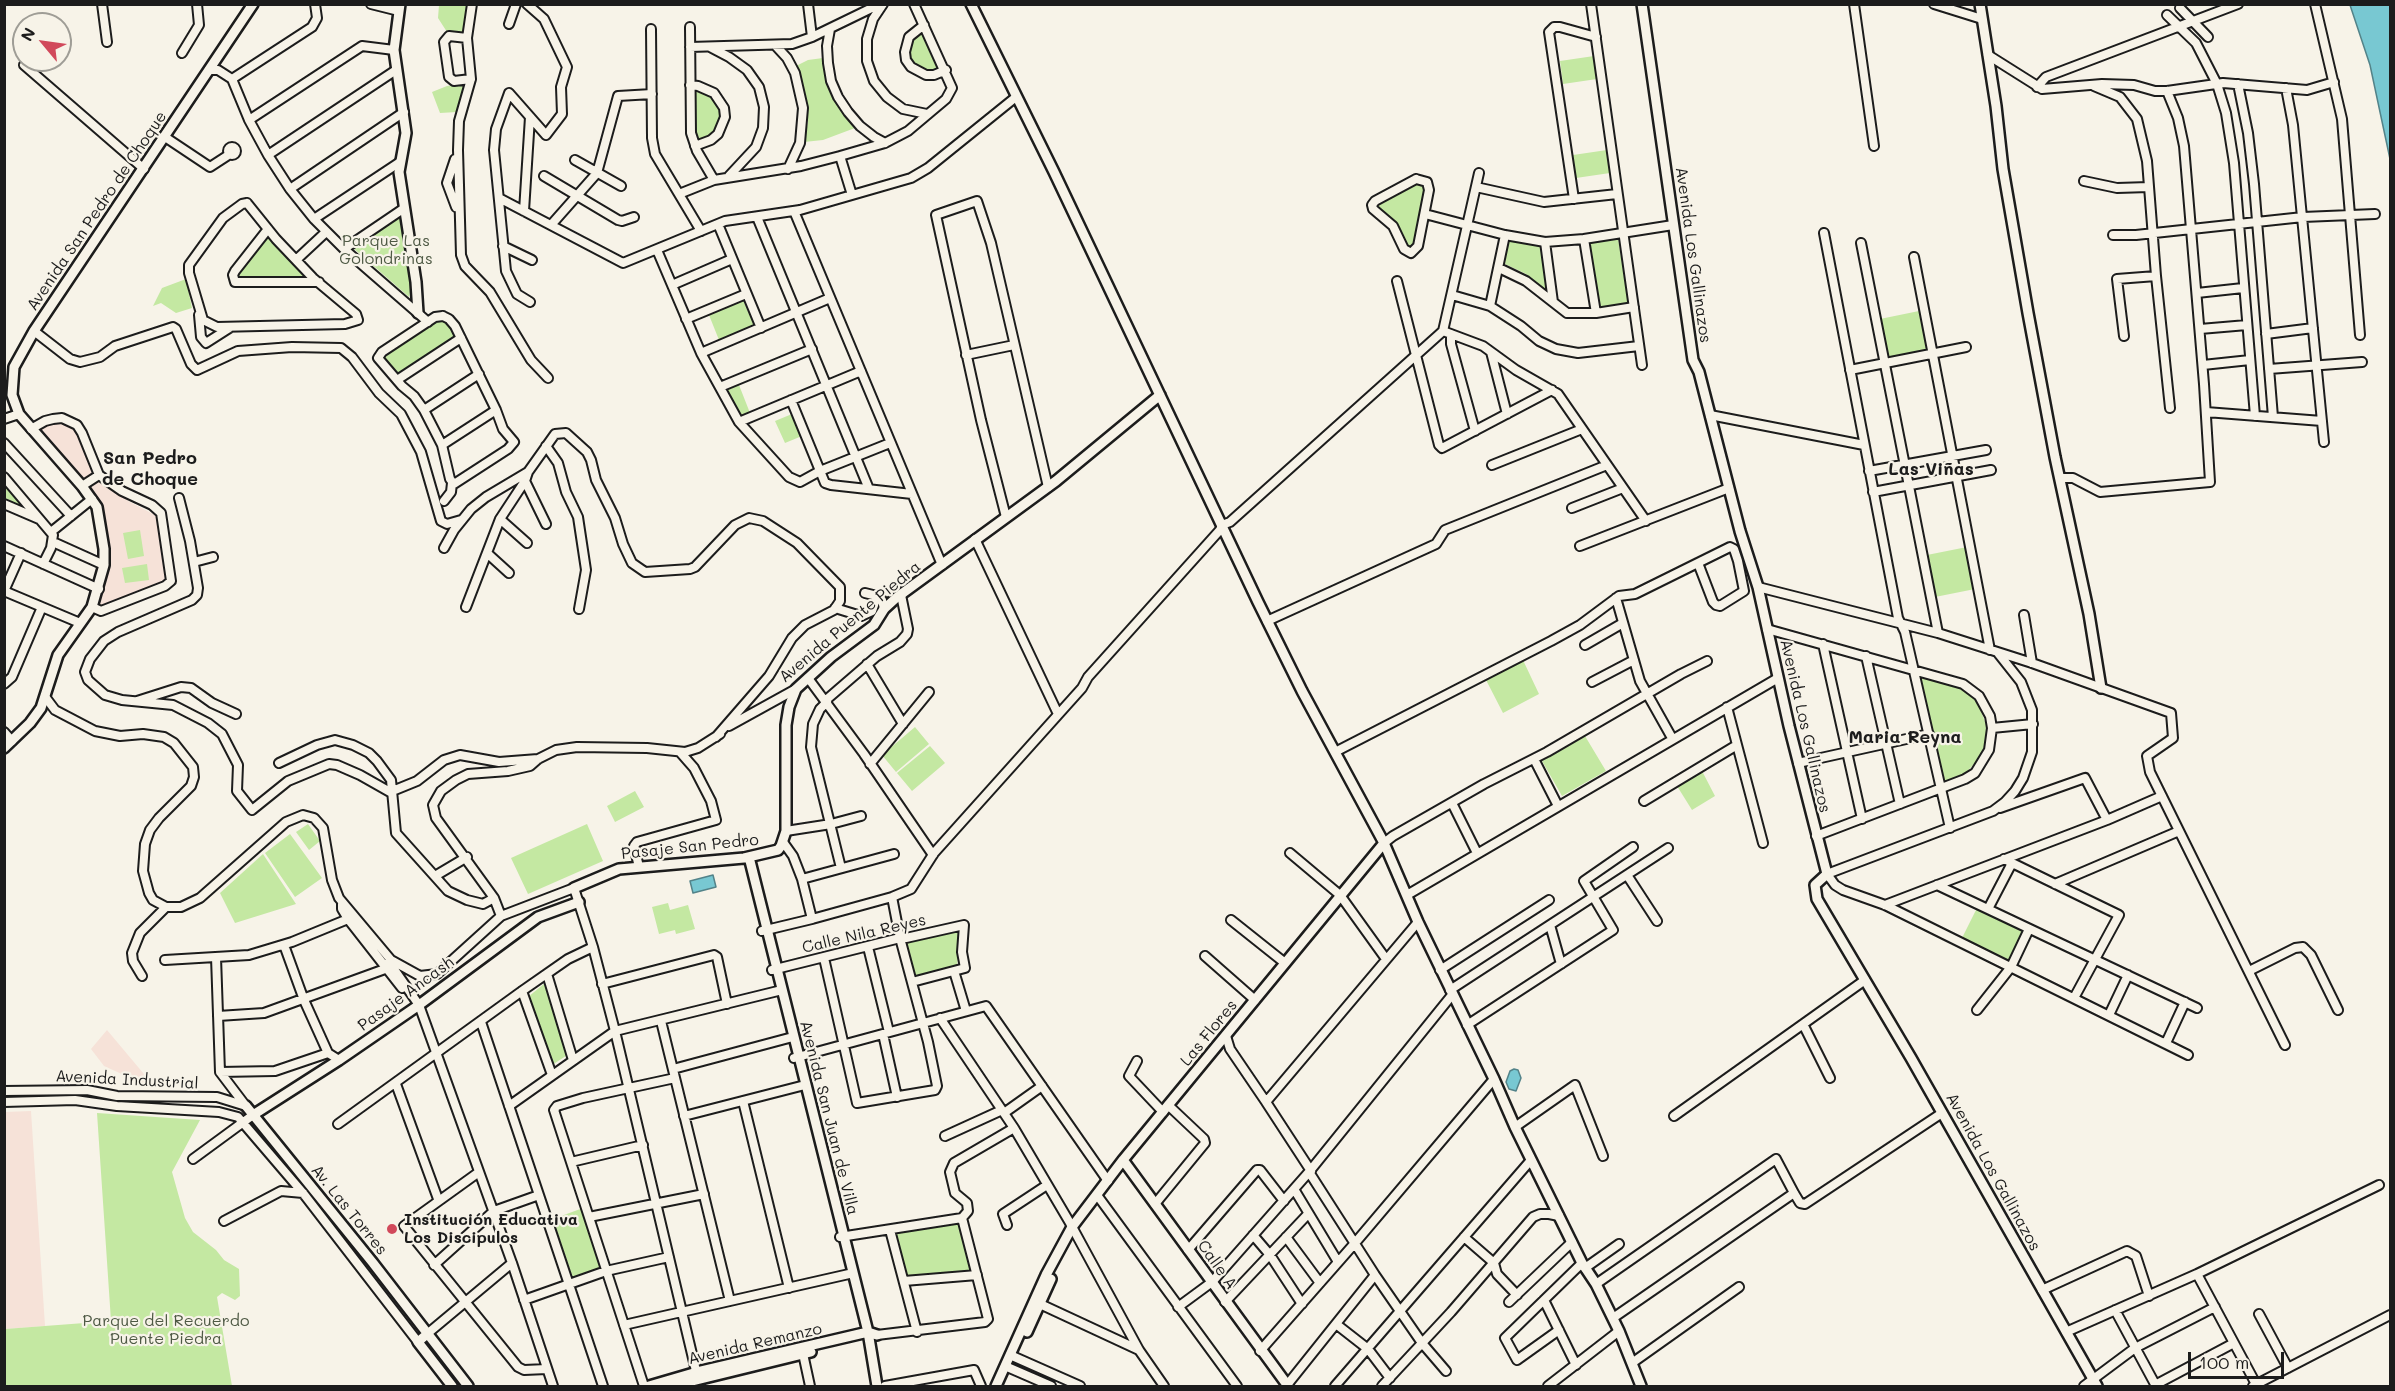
<!DOCTYPE html>
<meta charset="utf-8">
<style>
body{margin:0}
#map{position:relative;width:2395px;height:1391px;overflow:hidden;background:#f7f3e8;font-family:Mali,sans-serif}
canvas{display:block}
.frame{position:absolute;inset:0;border:6px solid #1c1c1c;pointer-events:none}
.north{position:absolute;left:12px;top:12px;width:60px;height:60px;box-sizing:border-box;background:#f7f3e8;border:2px solid #9f9d96;border-radius:50%;rotate:299deg;font-size:16px;font-weight:700;line-height:24px;text-align:center;color:#1c1c1c}
.north::after{content:'';display:block;margin:auto;width:21px;height:27px;background:#d1495b;clip-path:polygon(50% 0,100% 100%,50% 72%,0 100%)}
.scale{position:absolute;left:2188px;top:1352px;width:96px;height:27px;box-sizing:border-box;border:3px solid #1c1c1c;border-top:0;padding-left:8px;font-size:18px;line-height:21px;white-space:nowrap;color:#1c1c1c;-webkit-text-stroke:4px #f7f3e8;paint-order:stroke}
</style>
<div id="map">
<canvas width="2395" height="1391"></canvas>
<div class="frame"></div>
<div class="north">N</div>
<div class="scale">100 m</div>
</div>
<script>
const ctx = document.querySelector('canvas').getContext('2d');
ctx.lineJoin = 'round';
function fillPath(path, color) { ctx.fillStyle = color; ctx.fill(path, 'evenodd'); }
const shape = rows => new Path2D(rows.map(r => 'M' + r).join(''));
function stroke(path, color, width, dash) { ctx.strokeStyle = color; ctx.lineWidth = width; ctx.lineCap = dash ? 'butt' : 'round'; ctx.setLineDash(dash || []); ctx.stroke(path); }
function write(font, color, halo, rows, align = 'center') {
  ctx.font = font + ' Mali,sans-serif'; ctx.lineWidth = 4.5; ctx.setLineDash([]); ctx.textBaseline = 'middle'; ctx.strokeStyle = halo; ctx.fillStyle = color; for (const [text, x, y, turn = 0] of rows) {
    ctx.save(); ctx.translate(x, y); ctx.rotate((+turn || 0) * Math.PI / 180); ctx.textAlign = isNaN(turn) ? turn : align; if (halo) ctx.strokeText(text, 0, 0); ctx.fillText(text, 0, 0); ctx.restore();
  }
}
fillPath(shape([
 [58,421,71,427,78,434,94,474,86,480,79,478,38,430,46,423],
 [101,480,128,501,157,516,165,581,104,607,98,606,109,565,102,504,87,488],
 [107,1030,154,1086,133,1085,124,1075,104,1066,91,1049],
 [31,1111,45,1326,5,1329,5,1112]
]), '#f6e2d8');
fillPath(shape([
 [439,5,468,5,464,33,447,32,438,18],
 [923,30,941,69,934,72,927,72,914,65,910,59,908,52,912,39],
 [1594,56,1597,79,1563,84,1560,61],
 [823,58,831,94,839,109,855,128,823,140,804,142,808,122,807,103,796,66,808,60],
 [466,83,465,95,457,112,440,113,432,92,447,86],
 [694,90,710,94,720,107,720,123,710,136,703,140,697,140,694,130],
 [1607,150,1610,173,1576,178,1573,155],
 [1422,183,1426,188,1413,247,1409,248,1397,225,1380,210,1377,205,1411,185],
 [401,215,412,283,409,297,353,248],
 [267,234,286,256,308,277,238,279,237,274],
 [1618,238,1628,303,1599,307,1589,243],
 [1509,239,1542,246,1548,292,1526,274,1505,264],
 [186,279,192,308,176,313,161,303,153,306,162,288],
 [743,300,754,325,719,340,709,315],
 [1919,311,1927,350,1888,359,1880,319],
 [440,319,448,321,458,337,399,376,383,356],
 [739,385,750,413,736,419,720,393],
 [792,414,802,436,785,443,775,421],
 [5,482,29,510,5,498],
 [140,530,144,556,128,559,123,533],
 [1967,547,1975,589,1935,597,1927,555],
 [147,564,149,580,125,583,122,568],
 [1522,658,1539,694,1503,713,1485,678],
 [1920,676,1956,686,1969,693,1977,702,1986,724,1986,745,1981,756,1964,775,1944,783],
 [915,727,929,744,896,772,882,755],
 [1585,736,1606,771,1562,796,1542,761],
 [930,746,945,763,912,791,897,773],
 [1702,771,1715,796,1692,810,1677,786],
 [635,791,644,807,615,822,607,806],
 [308,824,320,841,309,850,296,832],
 [587,824,603,861,528,894,511,858],
 [290,834,322,878,295,897,265,853],
 [263,854,296,904,235,923,220,893],
 [668,903,670,910,688,905,695,929,676,934,675,930,659,934,652,907],
 [1977,908,2023,931,2008,962,1961,940],
 [961,929,957,966,912,977,903,942],
 [545,983,569,1054,552,1065,528,997],
 [97,1113,200,1120,172,1172,185,1218,193,1232,216,1250,224,1260,239,1269,240,1296,235,1300,222,1293,217,1297,232,1386,5,1386,5,1329,111,1321],
 [583,1208,602,1267,573,1278,553,1219],
 [960,1222,972,1271,907,1276,896,1233]
]), '#c4e8a2');
const water = shape([
 [2350,5,2390,5,2390,159,2370,65,2350,5],
 [713,875,716,887,693,893,690,881,713,875],
 [1514,1069,1518,1070,1521,1078,1516,1091,1509,1089,1506,1082,1510,1071,1514,1069]
]);
fillPath(water, '#78c8d2');
stroke(water, '#538389', 1.5);
const minor = shape([
 [102,4,107,42],
 [371,4,399,11],
 [472,4,467,38,471,79,459,121,458,150,461,255,465,266,490,292,531,360,548,378],
 [527,4,544,19,567,67,561,87,562,114,546,135,509,93,496,129,494,150,506,271,517,294,530,302],
 [808,4,812,37],
 [883,4,873,19,867,39,867,61,874,81,887,97,903,109,927,114],
 [1591,4,1642,365],
 [1854,4,1874,146],
 [1934,4,1982,19],
 [2315,4,2342,119,2360,335],
 [2180,8,2208,37],
 [2167,15,2196,43,2217,84,2226,113,2234,163,2255,416],
 [509,24,516,4],
 [924,25,909,37,905,52,906,60,911,67,926,75,934,75,946,70],
 [690,27,691,133,697,151,714,180],
 [651,29,652,138,655,154,701,231],
 [830,29,827,46,828,63,831,81,838,97,848,112,860,126,874,137,885,143],
 [467,38,449,36,444,42,449,77,454,81,471,79],
 [775,45,787,58,795,73,803,108,800,143,788,169],
 [690,47,792,44,812,37,880,4],
 [710,47,729,57,747,70,759,87,764,107,763,128,756,147,729,176],
 [182,53,199,25,197,4],
 [1988,55,2042,89,2102,84,2134,85,2155,91,2167,91,2223,83,2307,90,2334,82],
 [24,65,144,169],
 [209,70,218,70,232,79,249,120,268,155,290,189,314,219,344,249,428,322],
 [232,79,312,27,317,18,315,4],
 [2238,84,2248,133,2254,184,2273,417],
 [690,85,698,86,714,93,724,108,725,117,718,134,711,140,695,146],
 [2094,86,2120,97,2137,119,2147,161,2156,276],
 [2037,87,2046,77,2238,4],
 [2286,88,2293,125,2324,442],
 [249,120,362,46,394,50],
 [165,137,210,167,230,154],
 '228 151a4 4 0 1 1 8 0a4 4 0 1 1-8 0Z',
 [268,155,396,70],
 [840,156,852,195],
 [455,159,447,183,456,207],
 [575,160,621,186],
 [544,176,618,220,622,221,634,217],
 [1416,179,1427,182,1429,190,1418,246,1411,253,1404,249,1393,226,1373,209,1372,205,1375,201,1416,179],
 [2084,181,2117,188,2149,187],
 [1476,187,1544,202,1617,194],
 [290,189,404,112],
 [679,194,714,180,801,166,840,156,885,143,908,131,946,99,952,88,914,4],
 [499,198,623,263,725,221,800,210,911,178,928,168,1016,97],
 [1574,199,1549,32,1554,27,1560,27,1596,37],
 [247,203,276,239,313,278,356,314,358,320,345,324,217,327,203,320,189,273,189,265,223,218,242,204,247,203],
 [524,211,530,117],
 [794,211,942,565],
 [1425,214,1505,235,1545,242,1584,239,1673,225],
 [757,217,869,489],
 [314,219,400,162],
 [718,224,761,328],
 [551,225,597,173,618,96,652,94],
 [268,229,235,271,233,275,235,282,319,282],
 [1824,233,1898,618,1905,632,1950,828],
 [2113,235,2136,235,2303,217,2375,214],
 [1584,239,1596,313],
 [1545,242,1553,302],
 [1861,243,1938,633],
 [503,246,532,260],
 [344,249,403,209],
 [657,250,701,353,739,422,789,477,800,482,820,471,890,443],
 [1914,257,1990,650],
 [296,260,326,232],
 [1499,268,1526,281,1567,313,1596,313,1634,307],
 [1397,281,1439,445,1442,448,1552,390],
 [672,285,732,259],
 [2197,293,2243,288],
 [1452,295,1490,306,1521,326,1539,341,1556,349,1578,353,1639,346],
 [1490,306,1505,235],
 [199,315,201,337,206,343,231,327],
 [443,316,449,319,455,326,496,410,503,429,514,442,508,449,454,484,450,479,442,445,424,410,414,396,402,386,378,358,382,352,435,317,443,316],
 [686,319,746,294],
 [2200,329,2247,325],
 [34,331,70,359,80,362,100,357,115,346,173,327,176,329,191,364,197,370,238,351,292,347,341,348,352,357,379,393,401,414,421,452,441,521,447,524,461,520],
 [1443,331,1483,346,1516,370,1558,394,1646,521],
 [1451,334,1451,344,1475,431],
 [2266,334,2313,328],
 [2124,336,2117,279,2156,276,2170,408],
 [1491,352,1507,414],
 [701,353,830,298],
 [966,355,1014,345],
 [2203,365,2250,360],
 [2269,369,2362,362],
 [1850,370,1966,347],
 [397,380,461,338],
 [720,387,812,349],
 [791,400,825,483,831,485,912,494],
 [424,410,479,374],
 [2206,412,2322,421],
 [1710,415,1864,445],
 [4,419,19,414],
 [739,422,861,371],
 [31,429,45,421,53,419,62,418,77,425,82,433,99,475,122,491,152,505,161,513,171,581,165,586,101,611,92,607],
 [4,443,71,516],
 [442,445,496,410],
 [546,446,558,463,566,492,578,517,586,570,579,609],
 [1492,465,1582,429],
 [1869,471,1986,450],
 [4,477,53,535,51,548,43,564],
 [2060,478,2073,478,2100,492,2210,482,2204,384,2184,146,2178,118,2167,91],
 [525,481,546,524],
 [82,486,99,475],
 [1873,492,1991,470],
 [179,498,190,541,198,588,197,595,192,600,118,632,104,641,90,659,85,672,88,680,105,695,122,700,173,705,208,723,222,734,238,765,237,791,252,810,288,781,329,764,337,765,360,775,390,792,417,781,444,760,460,755,499,762,538,759],
 [444,501,451,492,452,483],
 [4,504,39,519],
 [1572,508,1623,488],
 [1006,517,981,420,936,215,977,201,991,243,1048,487],
 [500,519,527,543],
 [51,532,92,499],
 [975,539,1058,714],
 [53,542,104,565],
 [4,546,99,589],
 [1580,546,1729,488],
 [444,548,454,530,471,509,486,497,528,472,555,434,566,433,587,452,591,460,596,480,615,518,623,544,632,563,645,572,690,569,695,567,735,525,749,518,763,521,797,543,840,587,840,601,834,610,805,625,792,638,769,676,716,737],
 [21,553,4,591,80,623],
 [487,553,509,573],
 [194,562,213,557],
 [1758,587,1938,633,2032,663,2171,713,2173,738,2147,756,2150,772,2285,1045],
 [865,593,877,596],
 [1616,598,1640,681,1672,738],
 [466,607,500,519,525,481,528,472],
 [835,608,861,616,872,611,877,596,882,600,884,609],
 [2024,615,2032,663],
 [1267,621,1436,544,1445,530,1607,465],
 [1767,629,1963,684,1979,696,1990,716,1992,728,1989,750,1975,773,1965,779,1816,836],
 [1823,644,1862,819],
 [1585,645,1623,623],
 [1998,653,2021,682,2032,710,2032,752,2023,778,2015,791,2005,802,1993,811,1827,874,1835,885,1843,890,1885,905,2188,1055],
 [1866,656,1900,804],
 [867,664,903,724],
 [808,678,864,754,933,855],
 [1592,682,1634,660],
 [4,684,12,677,42,607],
 [46,698,55,710,95,731,120,736,143,734,164,737,174,743,193,767,194,777,191,786,159,818,150,830,145,844,143,871,149,893,153,900,166,907,181,907,200,898,286,822,303,815,314,818,323,828,332,880,339,898,391,960,420,976,437,974,501,916,574,888,593,947,615,1031,697,1375],
 [826,700,877,656,900,642,907,634,908,629,901,595],
 [137,701,181,687,191,688,212,703,236,714],
 [827,702,820,709,813,724,811,747,841,868],
 [1727,707,1763,843],
 [729,726,796,689],
 [1992,728,2033,724],
 [4,732,12,741],
 [1335,752,1551,641,1580,625,1619,596,1635,594,1730,547,1734,549,1738,561,1744,591,1720,606,1716,605,1713,602,1698,563],
 [1534,759,1558,806],
 [279,763,317,745,335,740,353,745,369,753,377,761,391,780,396,833,448,891,467,900,483,904,494,898],
 [1798,763,1929,734],
 [870,764,929,692],
 [1644,801,1737,745],
 [1452,803,1477,853],
 [2000,808,2085,778,2107,820],
 [786,831,831,824,861,816],
 [783,842,793,856,802,879,812,919],
 [1384,843,1393,836,1484,784,1547,752,1681,674,1707,661],
 [1290,853,1340,895,1386,959],
 [2004,859,2119,915,2074,998],
 [639,867,634,846,637,842,716,820,711,801,694,768,680,752],
 [1627,875,1657,921],
 [435,876,467,857],
 [802,879,894,854],
 [2055,884,2179,831],
 [1937,885,2197,1008],
 [1407,895,1778,678],
 [342,904,342,909,348,919,402,988],
 [1885,905,2107,820,2162,796],
 [1988,909,2012,863],
 [501,916,494,898,436,818,433,805,441,791,456,780,468,774,508,771,530,766,538,759,556,750,577,747,647,748,685,752,698,748,720,734],
 [1231,920,1285,963],
 [1550,925,1561,964],
 [762,931,812,919,892,897,911,889,934,853,1082,688,1088,677,1220,530,1222,525,1230,522,1443,331,1479,173],
 [284,945,304,1000,328,1053],
 [868,947,889,1032],
 [1205,956,1255,1000],
 [216,957,220,1072,245,1105],
 [824,958,857,1103,935,1090,937,1086,928,1042,900,938,892,897],
 [165,960,249,955,292,942,348,919],
 [389,962,419,1005,512,1263,553,1386],
 [772,970,900,938,906,938,964,925,962,952,965,968,912,982],
 [1440,970,1549,900],
 [954,971,966,1011],
 [2249,971,2295,948,2303,947,2311,955,2338,1010],
 [547,974,573,1060],
 [142,976,133,961,132,953,140,933,166,907],
 [602,984,714,955,717,957,727,1004],
 [1450,990,1668,848],
 [522,991,552,1075],
 [1977,1010,2011,967,2029,929],
 [2109,1015,2128,975],
 [218,1016,264,1013,385,969],
 [940,1018,1014,1128,1070,1223,1139,1350,1164,1386],
 [661,1021,730,1301],
 [481,1022,603,1386],
 [1803,1024,1830,1078],
 [1467,1025,1613,930,1584,881,1633,847],
 [883,1034,897,1097],
 [1226,1036,1230,1049,1266,1102],
 [2166,1043,2185,1002],
 [794,1058,986,1006,1108,1181],
 [1137,1061,1129,1076,1163,1112],
 [673,1069,789,1038],
 [220,1072,275,1071,328,1053,339,1060],
 [396,1084,438,1199],
 [4,1091,87,1090,117,1096,217,1097,246,1106],
 [743,1101,789,1288],
 [4,1102,75,1100,117,1106,219,1112,238,1117,303,1193,418,1342],
 [509,1106,615,1031,782,990],
 [1004,1113,1042,1086],
 [684,1116,801,1086],
 [1674,1116,1865,980],
 [338,1124,522,991,568,959,593,947],
 [1515,1127,1575,1085,1603,1156],
 [945,1136,1002,1110],
 [193,1159,253,1115],
 [571,1162,643,1145],
 [1311,1171,1266,1102,1418,922],
 [479,1172,404,1226,518,1367,524,1370,547,1369],
 [1309,1172,1375,1275,1422,1343,1446,1371],
 [1294,1189,1338,1262],
 [1097,1195,1237,1386],
 [1155,1204,1205,1143,1204,1139,1168,1105],
 [589,1217,704,1194],
 [224,1221,281,1191,303,1193],
 [1007,1225,1003,1214,1047,1185],
 [890,1230,917,1332],
 [1253,1235,1270,1255,1302,1304],
 [840,1237,962,1218,968,1211,967,1203,955,1193,950,1172,954,1163,1014,1128],
 [1286,1237,1320,1283],
 [1464,1237,1494,1263,1497,1274,1517,1295],
 [1188,1250,1257,1170,1260,1170,1284,1201],
 [434,1265,494,1211,539,1195],
 [1585,1268,1619,1244],
 [2197,1274,2257,1386],
 [904,1281,977,1275],
 [1596,1284,1776,1159,1794,1193,1800,1203,1805,1204,1942,1113],
 [2042,1290,2127,1251,2136,1256,2149,1296],
 [524,1300,606,1271,669,1257],
 [1544,1300,1576,1365],
 [1225,1302,1308,1214],
 [1509,1302,1572,1242],
 [1040,1304,1139,1350],
 [1178,1307,1212,1282,1309,1172,1452,995],
 [2115,1310,2156,1386],
 [2259,1314,2288,1368],
 [1613,1318,1794,1193],
 [1336,1324,1368,1349,1390,1378],
 [624,1325,849,1274],
 [1559,1330,1517,1360,1505,1338,1582,1263],
 [2066,1332,2197,1274,2379,1185],
 [427,1334,512,1263],
 [877,1335,985,1322,988,1319,962,1218],
 [802,1349,810,1386],
 [1260,1351,1355,1243,1494,1079],
 [1010,1355,1080,1386],
 [1632,1363,1739,1287],
 [1005,1366,1051,1386],
 [1287,1385,1375,1275],
 [2155,1385,2234,1343],
 [644,1386,554,1110,557,1106,583,1098,675,1078],
 [885,1386,974,1370,981,1386],
 [1335,1386,1531,1160],
 [1382,1386,1451,1312,1533,1217,1540,1214,1549,1214,1559,1216],
 [1548,1386,1619,1331],
 [2084,1386,2135,1348,2215,1307],
 [2253,1386,2390,1315]
]);
const tertiary = shape([
 [400,4,394,50,406,133,399,172,416,282,418,313],
 [971,4,1054,172,1258,602,1302,691,1384,843,1418,922,1494,1079,1515,1127,1582,1263,1596,1284,1619,1331,1641,1386],
 [1642,4,1693,360,1699,372,1740,531,1758,587,1789,726,1827,874,1815,885,1817,899,1911,1058,2097,1386],
 [1980,4,1996,106,2003,169,2028,313,2055,457,2089,614,2101,688],
 [4,748,30,723,41,708,58,655,92,607,104,565,104,549,97,507,82,486,19,414,12,395,14,367,34,331,253,4],
 [749,857,868,1332,877,1386],
 [574,888,619,869,744,858,778,850,781,846,786,831,786,725,789,707,796,689,831,657,874,625,884,609,896,598,1056,481,1160,395],
 [246,1106,373,1263,468,1386],
 [253,1115,339,1060,419,1005,538,917,579,902],
 [1123,1160,1288,1386],
 [1027,1332,1051,1279],
 [427,1334,418,1342,452,1386],
 [649,1386,697,1372,868,1332,877,1335],
 [672,1386,811,1352],
 [996,1386,1046,1275,1072,1227,1123,1160,1384,843]
]);
stroke(minor, '#1c1c1c', 12);
stroke(tertiary, '#1c1c1c', 14);
stroke(minor, '#f7f3e8', 8);
stroke(tertiary, '#f7f3e8', 9);
for (const [x, y, r, color] of [
 [392,1229,6,"#d1495b"]
]) { const dot = new Path2D(); dot.arc(x, y, r, 0, 2 * Math.PI); ctx.fillStyle = color; ctx.fill(dot); stroke(dot, '#f7f3e8', 2); }
write('16px', '#1c1c1c', '#f7f3e8', [
 ["Avenida San Pedro de Choque",97,211,-56],
 ["Avenida Los Gallinazos",1693,255,82],
 ["Avenida Puente Piedra",850,622,-40],
 ["Avenida Los Gallinazos",1805,726,77],
 ["Pasaje San Pedro",690,847,-6],
 ["Calle Nila Reyes",864,934,-13],
 ["Pasaje Ancash",406,994,-36],
 ["Las Flores",1209,1033,-51],
 ["Avenida Industrial",127,1080,3],
 ["Avenida San Juan de Villa",829,1118,76],
 ["Avenida Los Gallinazos",1993,1172,61],
 ["Av. Las Torres",349,1210,51],
 ["Calle A",1217,1265,55],
 ["Avenida Remanzo",755,1344,-13]
]);
write('16px', '#4e5944', '#f7f3e8', [
 ["Parque Las",386,241],
 ["Golondrinas",386,259],
 ["Parque del Recuerdo",166,1321],
 ["Puente Piedra",166,1339]
]);
write('bold 16px', '#1c1c1c', '#f7f3e8', [
 ["Institución Educativa",404,1220],
 ["Los Discipulos",404,1238]
], 'left');
write('bold 18px', '#1c1c1c', '#f7f3e8', [
 ["San Pedro",150,458],
 ["de Choque",150,479],
 ["Las Viñas",1931,469],
 ["Maria Reyna",1905,737]
]);
</script>
